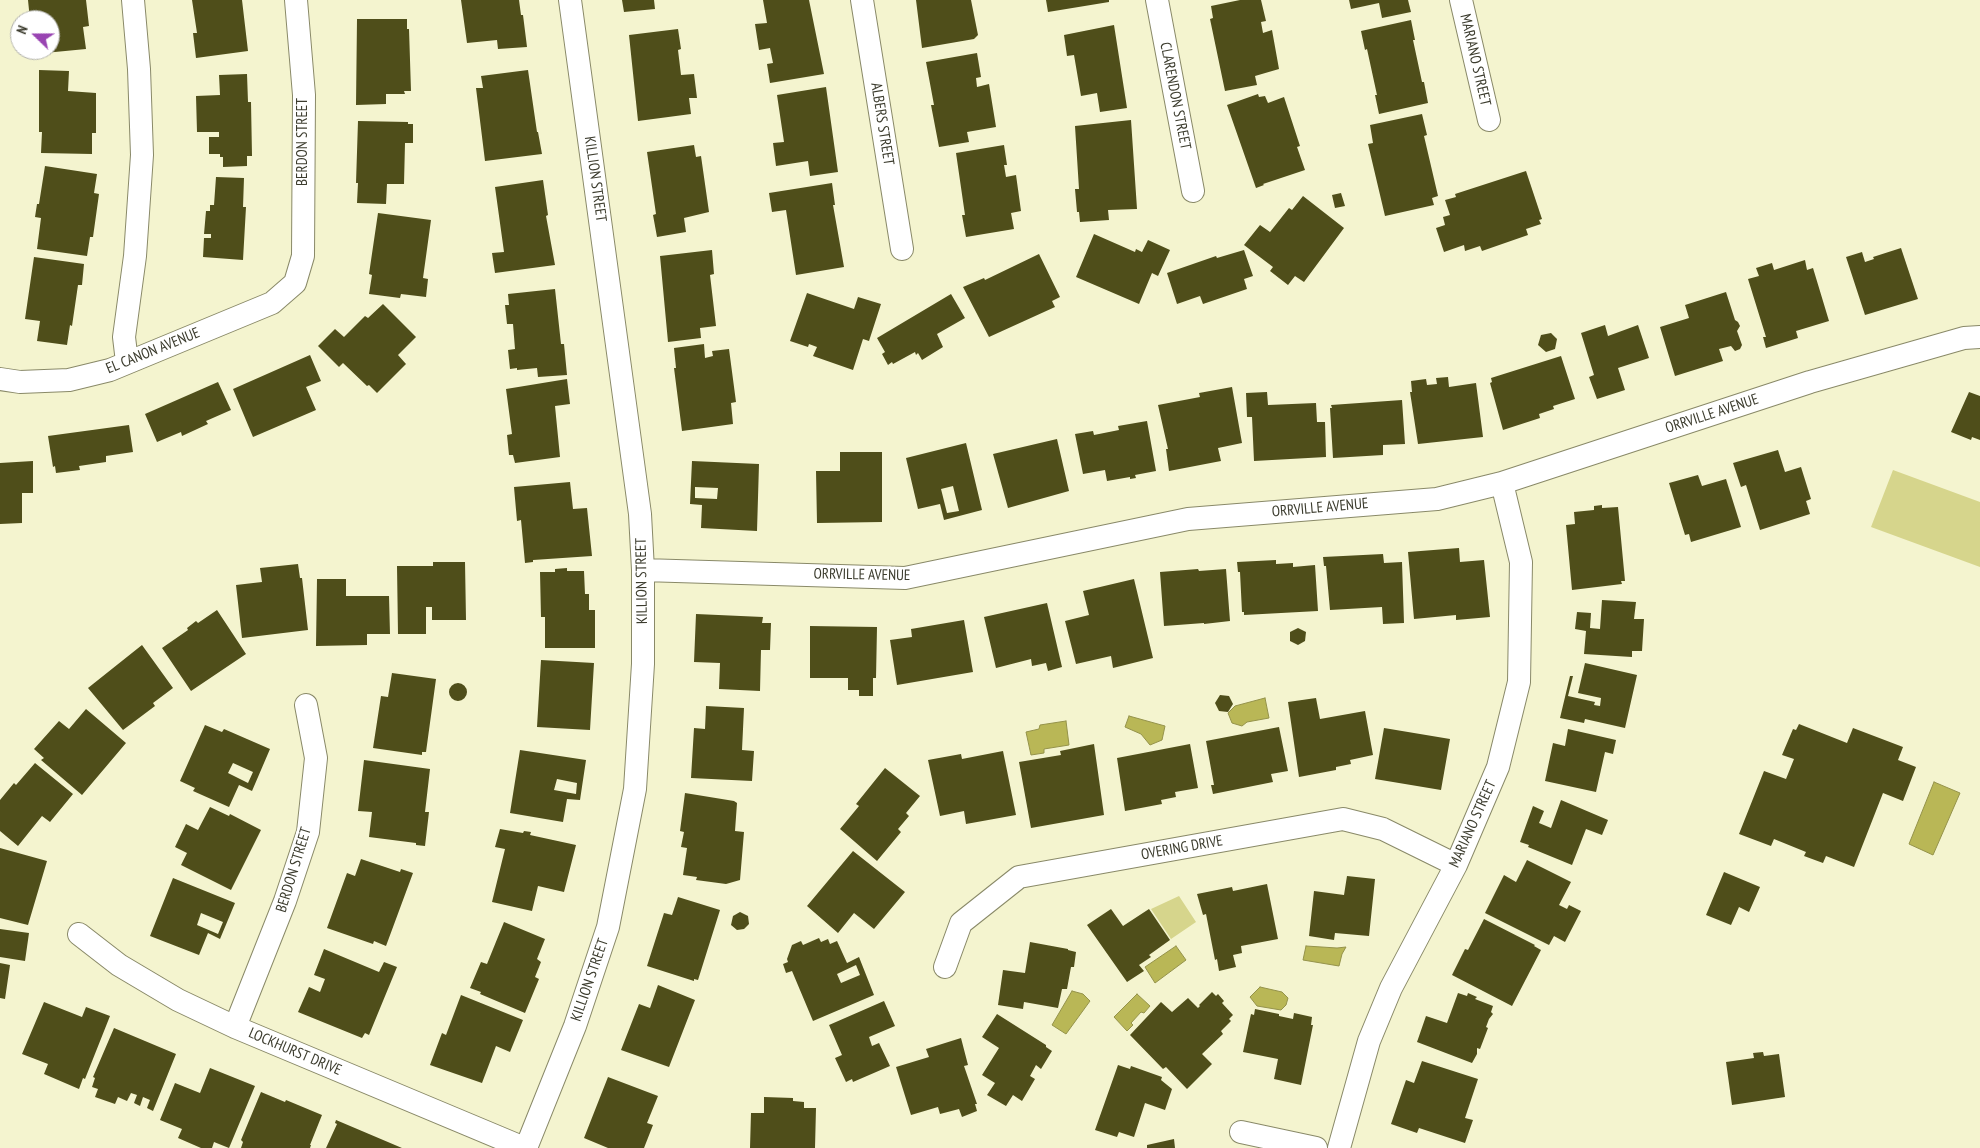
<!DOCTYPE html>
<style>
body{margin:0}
#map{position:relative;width:1980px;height:1148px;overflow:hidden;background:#f4f4cf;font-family:"PT Sans Narrow",sans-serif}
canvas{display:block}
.north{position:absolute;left:10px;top:10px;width:50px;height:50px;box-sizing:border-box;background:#fff;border:1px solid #b1b1ab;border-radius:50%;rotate:292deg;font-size:14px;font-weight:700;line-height:20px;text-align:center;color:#3c3c2e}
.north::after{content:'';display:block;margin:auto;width:18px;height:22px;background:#9944b2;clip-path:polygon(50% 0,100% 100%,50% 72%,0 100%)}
</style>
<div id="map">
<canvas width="1980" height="1148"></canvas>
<div class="north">N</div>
</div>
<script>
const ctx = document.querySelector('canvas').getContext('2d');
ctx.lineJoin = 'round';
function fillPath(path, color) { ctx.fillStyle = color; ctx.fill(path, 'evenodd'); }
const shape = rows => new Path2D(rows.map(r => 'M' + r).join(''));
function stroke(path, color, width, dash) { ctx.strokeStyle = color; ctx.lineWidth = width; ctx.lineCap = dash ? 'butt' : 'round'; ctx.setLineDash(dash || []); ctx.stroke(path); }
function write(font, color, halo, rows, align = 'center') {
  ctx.font = font + ' "PT Sans Narrow",sans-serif'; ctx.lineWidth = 5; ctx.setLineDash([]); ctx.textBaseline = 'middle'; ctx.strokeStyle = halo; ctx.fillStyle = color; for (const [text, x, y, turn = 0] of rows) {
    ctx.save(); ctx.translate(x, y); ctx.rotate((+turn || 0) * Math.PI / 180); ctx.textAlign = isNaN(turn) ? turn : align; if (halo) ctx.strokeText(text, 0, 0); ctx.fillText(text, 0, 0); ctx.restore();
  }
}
fillPath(shape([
 [1893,470,1980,502,1980,567,1871,527],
 [1179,896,1196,922,1171,939,1151,909]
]), '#d6d58c');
const water = shape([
 [1265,698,1269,718,1247,722,1242,726,1232,723,1228,713,1235,706,1265,698],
 [1129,716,1165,726,1162,740,1150,745,1141,734,1125,727,1129,716],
 [1066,721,1069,745,1044,749,1044,753,1031,755,1026,732,1039,729,1040,725,1066,721],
 [1934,782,1960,793,1933,855,1909,844,1934,782],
 [1176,946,1186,960,1155,983,1145,967,1176,946],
 [1306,946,1337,948,1346,947,1342,954,1339,966,1303,960,1306,946],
 [1260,987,1282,992,1288,998,1286,1005,1281,1010,1257,1006,1250,997,1260,987],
 [1072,991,1083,994,1090,1001,1066,1034,1052,1025,1072,991],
 [1137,994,1150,1006,1144,1013,1141,1012,1131,1023,1133,1025,1127,1031,1114,1017,1137,994]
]);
fillPath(water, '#b9b756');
stroke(water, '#94924a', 1);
fillPath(shape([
 [28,0,86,0,89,26,83,27,86,49,34,54,33,50,50,50,50,20,30,20],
 [192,0,242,0,248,51,196,58,193,33,197,33],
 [461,0,519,0,521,15,523,15,527,47,498,49,497,40,467,43],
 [622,0,654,0,655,9,624,12],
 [763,0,809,0,824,74,770,83,767,64,773,63,770,48,759,50,755,24,767,23],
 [916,0,971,0,978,35,974,39,922,48],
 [1046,0,1109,0,1109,2,1048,12],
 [1240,0,1261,0,1266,21,1261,22,1263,33,1272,30,1279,69,1255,76,1257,85,1225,91,1210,19,1213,18,1211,6],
 [1349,0,1408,0,1411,12,1382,18,1379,3,1351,9],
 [357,19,407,19,407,29,409,29,411,91,404,91,405,94,386,94,386,104,356,105],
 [1411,20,1415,40,1413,40,1422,82,1424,82,1428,103,1379,114,1375,95,1377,95,1367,49,1365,50,1361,31],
 [1114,25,1127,108,1100,112,1097,93,1081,96,1074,55,1067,56,1064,35],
 [678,29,681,49,678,50,681,75,694,74,697,98,689,98,691,114,638,121,629,35],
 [977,53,981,77,976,78,977,87,989,84,996,127,967,132,969,142,939,147,931,105,934,105,926,62],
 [39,70,69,71,68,91,96,93,96,133,92,133,92,154,41,153,42,132,39,132],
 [528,70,537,132,538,132,542,154,485,161,476,88,483,88,481,76],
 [247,74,248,102,251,102,252,156,247,156,247,166,223,167,223,157,220,157,220,154,209,154,209,137,219,137,219,132,197,132,196,96,220,95,219,75],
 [826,87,838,172,810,176,808,161,776,166,773,143,784,142,777,95],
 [1258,94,1259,97,1265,96,1268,103,1284,97,1300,146,1297,147,1305,170,1263,184,1264,185,1256,188,1227,105],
 [1422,114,1427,135,1424,136,1438,196,1432,198,1434,205,1385,216,1368,144,1373,143,1370,125],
 [1131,120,1137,209,1108,210,1109,220,1080,222,1079,212,1077,212,1075,189,1079,189,1075,126],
 [358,121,408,122,408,124,413,124,413,143,405,143,404,184,387,184,386,204,357,203,358,183,356,183],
 [694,145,696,157,701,156,709,212,684,218,686,232,657,237,653,215,656,214,647,152],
 [1004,145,1007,165,1004,165,1006,177,1016,175,1021,211,1011,213,1014,229,966,237,962,215,965,215,956,153],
 [45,166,97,174,94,193,99,194,93,237,90,237,87,256,37,249,41,218,35,217,37,204,39,204],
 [1526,171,1542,219,1539,220,1541,224,1526,229,1528,235,1482,251,1480,246,1465,251,1464,245,1444,252,1436,228,1445,225,1443,217,1450,215,1445,200,1456,197,1455,194],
 [216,177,244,178,243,207,246,207,243,260,203,257,204,238,211,238,211,234,204,234,206,211,210,211,210,205,214,205],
 [543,180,548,215,546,216,555,265,495,273,492,253,504,252,495,187],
 [832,183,835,205,833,205,844,267,796,275,786,210,772,212,769,193],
 [1341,193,1345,206,1335,208,1332,195],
 [1303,196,1344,228,1304,282,1295,276,1288,285,1270,271,1273,267,1244,245,1260,225,1270,232,1289,208,1292,210],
 [378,213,431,220,423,278,428,279,426,297,401,294,400,298,369,294,372,275,369,274],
 [1094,234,1135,252,1136,249,1142,252,1148,240,1170,250,1158,276,1152,273,1139,304,1076,277],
 [1901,248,1918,299,1865,315,1846,257,1862,252,1865,262,1874,259,1873,257],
 [712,250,714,274,710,275,716,326,700,328,701,338,668,342,660,256],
 [1244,250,1253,276,1244,279,1247,289,1203,304,1200,296,1177,304,1167,273,1216,256,1217,258],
 [1039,254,1060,297,1052,301,1055,307,989,337,963,287,984,278,985,280],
 [34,257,84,264,82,285,78,285,72,326,70,325,67,345,37,341,40,321,25,319],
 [1805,260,1807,270,1813,268,1829,321,1796,331,1798,338,1766,348,1763,337,1766,337,1748,279,1759,276,1756,268,1772,263,1774,270],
 [555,289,561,344,564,344,567,375,538,377,537,368,517,370,517,368,510,369,508,350,515,349,513,324,507,324,505,305,509,305,508,294],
 [1726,292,1735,320,1738,322,1740,326,1737,331,1742,345,1740,349,1735,351,1731,346,1719,349,1723,361,1675,376,1660,327,1689,318,1685,305],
 [807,293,854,309,858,297,881,304,869,341,863,339,853,370,813,356,817,347,809,344,808,347,790,341],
 [951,294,965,318,937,334,943,347,922,360,918,353,916,355,915,352,893,364,892,362,888,365,882,354,885,352,877,338],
 [383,304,416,337,398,355,406,364,377,393,369,385,367,386,343,363,339,367,318,346,335,329,344,337,365,316,368,318],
 [1605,325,1608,336,1638,325,1649,358,1618,368,1625,390,1597,399,1589,377,1594,375,1581,333],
 [1551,333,1557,339,1555,349,1546,352,1538,345,1541,335],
 [704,344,705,358,713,356,712,351,729,349,736,402,731,403,733,424,682,431,674,368,676,368,674,348],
 [310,355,321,381,306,387,316,410,253,437,233,389],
 [1561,356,1575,399,1553,406,1554,409,1539,414,1540,418,1503,430,1490,383,1492,382,1491,378],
 [1448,377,1449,387,1476,383,1483,437,1418,444,1410,392,1412,392,1411,381,1426,379,1427,385,1437,384,1436,378],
 [567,379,570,404,555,406,560,457,515,463,513,455,509,455,507,435,512,434,506,389],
 [218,382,231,410,206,421,208,424,182,436,181,432,157,442,145,414],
 [1232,387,1242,443,1218,448,1221,461,1169,471,1166,449,1168,449,1158,405,1200,397,1199,393],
 [1267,392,1268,405,1316,403,1317,422,1325,422,1326,457,1254,461,1252,417,1247,417,1246,393],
 [1969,392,1980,396,1980,440,1972,437,1971,440,1951,432],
 [1402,400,1405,444,1383,445,1383,455,1333,458,1330,408,1332,408,1331,405],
 [1147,421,1156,471,1135,475,1136,478,1130,479,1130,477,1107,481,1105,470,1083,474,1075,434,1093,431,1094,435,1119,430,1118,426],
 [129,425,133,452,106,456,106,462,79,466,80,470,56,473,55,466,53,467,48,436],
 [1057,439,1069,491,1008,508,993,454],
 [966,443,982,510,944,520,940,504,918,509,906,458],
 [953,486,959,511,947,513,941,489],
 [1778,450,1785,472,1801,467,1811,499,1806,501,1810,514,1760,530,1746,485,1741,487,1733,463],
 [840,452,882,452,882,522,817,523,816,471,840,471],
 [33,461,33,493,22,493,22,523,0,524,0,463],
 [692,461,759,464,757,531,701,528,702,505,690,504],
 [695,487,718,488,717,499,695,498],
 [1698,475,1702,486,1726,479,1741,527,1691,542,1689,534,1685,535,1669,483],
 [570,482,573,509,587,508,592,556,533,560,533,562,525,563,521,520,517,521,514,487],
 [1602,505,1602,508,1618,507,1625,581,1621,581,1622,584,1572,590,1566,525,1575,524,1574,512,1594,510,1594,506],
 [1459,548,1460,562,1484,560,1490,617,1456,620,1456,615,1414,619,1408,552],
 [1383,554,1384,563,1402,562,1404,623,1383,624,1382,607,1330,610,1326,566,1324,566,1323,557],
 [1276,560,1276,564,1293,563,1293,567,1315,565,1318,611,1244,615,1244,612,1242,612,1240,572,1238,572,1237,562],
 [433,562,465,562,466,620,432,620,432,607,426,607,426,634,398,634,397,566,433,566],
 [298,564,300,578,302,578,308,630,242,638,236,585,262,582,260,568],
 [567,568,567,571,584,571,585,594,589,594,589,610,595,610,595,648,545,648,545,617,541,617,540,572,555,572,555,569],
 [1198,569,1199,571,1226,569,1230,621,1204,624,1204,623,1164,626,1160,572],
 [317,579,346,579,346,596,389,596,390,634,367,634,367,645,316,646],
 [1134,579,1153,658,1113,668,1111,656,1076,664,1065,621,1089,615,1083,591],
 [1602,600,1636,602,1634,619,1644,619,1642,651,1632,651,1632,657,1584,654,1586,631,1575,629,1577,612,1591,613,1590,628,1600,629],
 [1047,603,1062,667,1048,671,1046,663,1032,666,1031,659,996,668,984,617],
 [217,610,246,654,191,691,162,648,188,630,187,628,196,621,198,623],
 [696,614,763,617,762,623,771,623,770,650,761,650,760,691,719,689,720,663,694,662],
 [964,620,973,672,897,685,890,640,912,637,911,629],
 [810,626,877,627,876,678,873,678,873,696,859,696,859,690,848,690,848,678,810,678],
 [1298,628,1306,632,1305,641,1298,645,1290,641,1290,632],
 [142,645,173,688,153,703,155,706,123,730,88,688],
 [541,660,594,663,590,730,537,727],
 [1585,663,1637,675,1625,728,1585,719,1584,723,1560,718,1570,676,1573,676,1568,696,1595,702,1594,705,1600,706,1601,698,1578,693],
 [392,673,436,679,426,752,422,752,422,755,373,748,381,696,388,697],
 '449 692a9 9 0 1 1 18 0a9 9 0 1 1-18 0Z',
 [1220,695,1229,696,1233,704,1228,712,1219,711,1215,703],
 [1316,698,1320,719,1365,711,1373,755,1350,760,1351,764,1336,767,1336,770,1299,777,1288,702],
 [706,706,744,708,742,750,754,751,752,781,691,778,694,728,705,729],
 [86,709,126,743,82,795,41,760,44,758,34,749,59,721,69,729],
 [1799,724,1847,743,1853,728,1903,747,1898,760,1916,767,1903,801,1883,793,1854,867,1826,856,1823,863,1804,856,1806,852,1774,839,1771,846,1739,834,1764,771,1786,779,1794,759,1782,755,1793,729,1796,730],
 [205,725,222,732,224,729,270,749,252,791,239,785,229,807,193,791,195,788,180,781],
 [233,763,253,772,248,783,228,773],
 [1279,727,1288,771,1271,774,1273,782,1213,794,1211,785,1214,785,1206,741],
 [1384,728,1450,739,1441,790,1375,779],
 [1568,729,1616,740,1613,754,1605,752,1596,792,1545,781,1553,743,1565,746],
 [1094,744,1104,815,1031,828,1019,762,1061,755,1060,751],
 [1190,744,1198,788,1175,792,1176,797,1161,800,1162,804,1125,811,1117,758],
 [520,750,586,760,580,800,567,799,563,822,510,813],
 [557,779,577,783,576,794,554,790],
 [1003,751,1016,815,966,824,964,811,940,816,928,760,961,754,962,759],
 [364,760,430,769,425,812,429,812,425,846,416,845,416,843,369,837,372,812,358,811],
 [35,763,73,794,50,822,42,816,18,846,0,831,0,800,14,783,16,785],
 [885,768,920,796,906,813,909,816,898,829,901,832,877,861,840,829,859,806,856,804],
 [685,793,734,801,737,803,735,831,744,832,740,880,726,884,696,880,697,877,683,875,687,848,681,847,684,832,680,831],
 [1561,800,1608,820,1602,835,1586,829,1572,865,1528,847,1529,845,1520,842,1533,806,1544,811,1539,823,1551,828],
 [210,807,229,816,230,814,261,830,231,890,181,865,187,853,175,847,186,824,198,830],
 [500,829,523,833,524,831,531,832,530,835,576,845,564,892,538,886,532,911,492,902,505,849,495,847],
 [0,848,47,861,28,925,0,918],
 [853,851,905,892,874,929,854,913,838,933,807,906],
 [361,859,400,872,401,869,413,873,386,946,374,941,373,944,327,928,347,873,355,876],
 [1527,860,1571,882,1559,905,1567,909,1569,905,1581,911,1565,942,1554,936,1549,945,1485,913,1504,875,1516,882],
 [1724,872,1760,887,1749,912,1739,907,1731,925,1706,915],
 [1347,876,1375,879,1369,936,1335,933,1334,940,1309,936,1314,891,1344,895],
 [173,878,235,903,220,939,208,933,199,955,150,936],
 [201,913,223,922,218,934,197,925],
 [1267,884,1278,939,1241,946,1242,953,1233,955,1236,967,1219,971,1217,959,1215,960,1206,914,1203,915,1197,894,1232,887,1233,891],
 [678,897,720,910,698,980,694,979,694,981,647,966,664,913,672,915],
 [1111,909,1123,926,1149,909,1170,940,1149,955,1151,957,1139,965,1144,971,1127,982,1087,925],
 [740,912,748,916,749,924,744,929,737,930,731,925,733,916],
 [1484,919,1535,945,1534,946,1541,950,1512,1006,1452,975,1465,949,1468,950],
 [504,922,545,939,537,959,541,962,535,977,539,979,525,1013,480,994,481,992,470,988,481,962,487,964],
 [0,929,29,933,25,961,0,957],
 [819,938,821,942,828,939,830,944,837,941,847,963,859,957,874,995,813,1021,792,971,786,973,783,964,788,962,787,959,792,945,801,941,803,945],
 [856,965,860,975,841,983,837,974],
 [1030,942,1068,949,1068,950,1076,952,1074,967,1071,967,1067,989,1062,989,1058,1008,1024,1002,1023,1009,998,1005,1003,970,1025,973],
 [324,949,379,972,384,962,397,967,369,1035,365,1033,362,1038,298,1012,309,987,320,992,325,979,314,975],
 [0,963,10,965,5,999,0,998],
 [658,985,695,1000,669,1067,621,1050,639,1004,650,1008],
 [1212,992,1216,996,1218,994,1224,1001,1222,1003,1233,1015,1229,1019,1231,1021,1221,1031,1223,1034,1202,1054,1212,1064,1187,1089,1166,1067,1163,1069,1130,1035,1161,1002,1172,1012,1188,998,1198,1008,1200,1006,1199,1005],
 [1458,993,1467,996,1468,993,1477,997,1475,999,1493,1006,1491,1012,1493,1014,1489,1019,1486,1027,1488,1028,1480,1049,1477,1048,1477,1054,1472,1063,1417,1042,1426,1016,1447,1023],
 [461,995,523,1020,510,1052,496,1046,482,1083,430,1065,442,1033,446,1035],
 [884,1001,895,1026,869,1037,872,1046,879,1043,890,1066,853,1082,852,1079,846,1082,835,1058,842,1055,829,1025],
 [44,1002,82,1017,86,1007,110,1016,85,1079,83,1078,79,1089,44,1074,48,1064,22,1054],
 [1255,1009,1279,1014,1279,1016,1293,1019,1294,1013,1312,1017,1311,1025,1313,1025,1301,1085,1274,1079,1278,1059,1243,1052,1251,1014,1254,1015],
 [997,1014,1046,1045,1046,1047,1052,1051,1041,1069,1036,1065,1030,1076,1035,1079,1022,1101,1013,1095,1006,1106,987,1095,995,1083,982,1075,999,1048,982,1037],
 [114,1028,176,1054,153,1111,147,1108,150,1100,143,1097,140,1106,134,1103,137,1095,131,1093,127,1101,118,1097,115,1104,95,1097,98,1089,92,1087,95,1078,93,1077],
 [961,1038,968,1065,964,1066,977,1104,975,1104,977,1111,962,1117,959,1109,940,1114,938,1107,911,1115,896,1067,929,1057,926,1049],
 [1763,1052,1764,1056,1779,1054,1785,1097,1732,1105,1726,1062,1754,1058,1753,1053],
 [1422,1061,1478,1079,1465,1118,1473,1120,1465,1143,1419,1128,1417,1133,1391,1124,1406,1080,1414,1083],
 [1118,1065,1130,1069,1131,1066,1162,1077,1161,1080,1172,1089,1165,1110,1145,1103,1134,1137,1119,1132,1117,1137,1095,1130],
 [210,1068,255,1086,229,1148,214,1142,212,1148,201,1148,178,1138,182,1129,160,1120,175,1083,200,1093],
 [608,1077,658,1096,647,1123,653,1125,644,1148,608,1148,584,1138],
 [261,1092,285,1102,286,1100,322,1115,310,1145,311,1145,310,1148,241,1148,243,1142,241,1140],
 [764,1097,793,1098,793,1101,804,1102,804,1108,816,1108,815,1148,750,1148,751,1113,764,1113],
 [336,1120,402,1148,326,1148,337,1124,335,1123],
 [1174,1139,1175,1148,1147,1148,1147,1145]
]), '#4f4e1a');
const minor = shape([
 [862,0,902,249],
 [1157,0,1193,191],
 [1461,0,1489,120],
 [127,362,124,337,135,256,142,155,139,69,133,0],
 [0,379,20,382,69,380,110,370,272,303,295,283,303,256,304,95,296,0],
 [643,570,905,578,1188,519,1437,499,1502,483,1810,382,1964,338,1980,337],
 [79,934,119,965,178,1000,235,1027,524,1148],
 [945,967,961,923,1019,877,1343,819,1383,829,1456,865],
 [235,1027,285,901,308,832,316,758,306,705],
 [1241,1132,1316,1148],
 [526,1148,575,1026,608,927,635,789,643,664,643,570,640,514,570,0],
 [1339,1148,1369,1041,1391,988,1456,865,1498,767,1519,682,1521,562,1502,483]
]);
stroke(minor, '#898968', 24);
stroke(minor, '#fff', 22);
write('15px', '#3c3c2e', '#fff', [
 ["MARIANO STREET",1475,60,77],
 ["CLARENDON STREET",1175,96,79],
 ["ALBERS STREET",882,124,81],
 ["BERDON STREET",303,142,-90],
 ["KILLION STREET",595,179,82],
 ["EL CANON AVENUE",153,351,-22],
 ["ORRVILLE AVENUE",1712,414,-18],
 ["ORRVILLE AVENUE",1320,508,-5],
 ["ORRVILLE AVENUE",862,575,1],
 ["KILLION STREET",642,581,-91],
 ["MARIANO STREET",1473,824,-66],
 ["OVERING DRIVE",1182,848,-10],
 ["BERDON STREET",294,870,-73],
 ["KILLION STREET",590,980,-71],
 ["LOCKHURST DRIVE",295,1052,23]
]);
</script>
